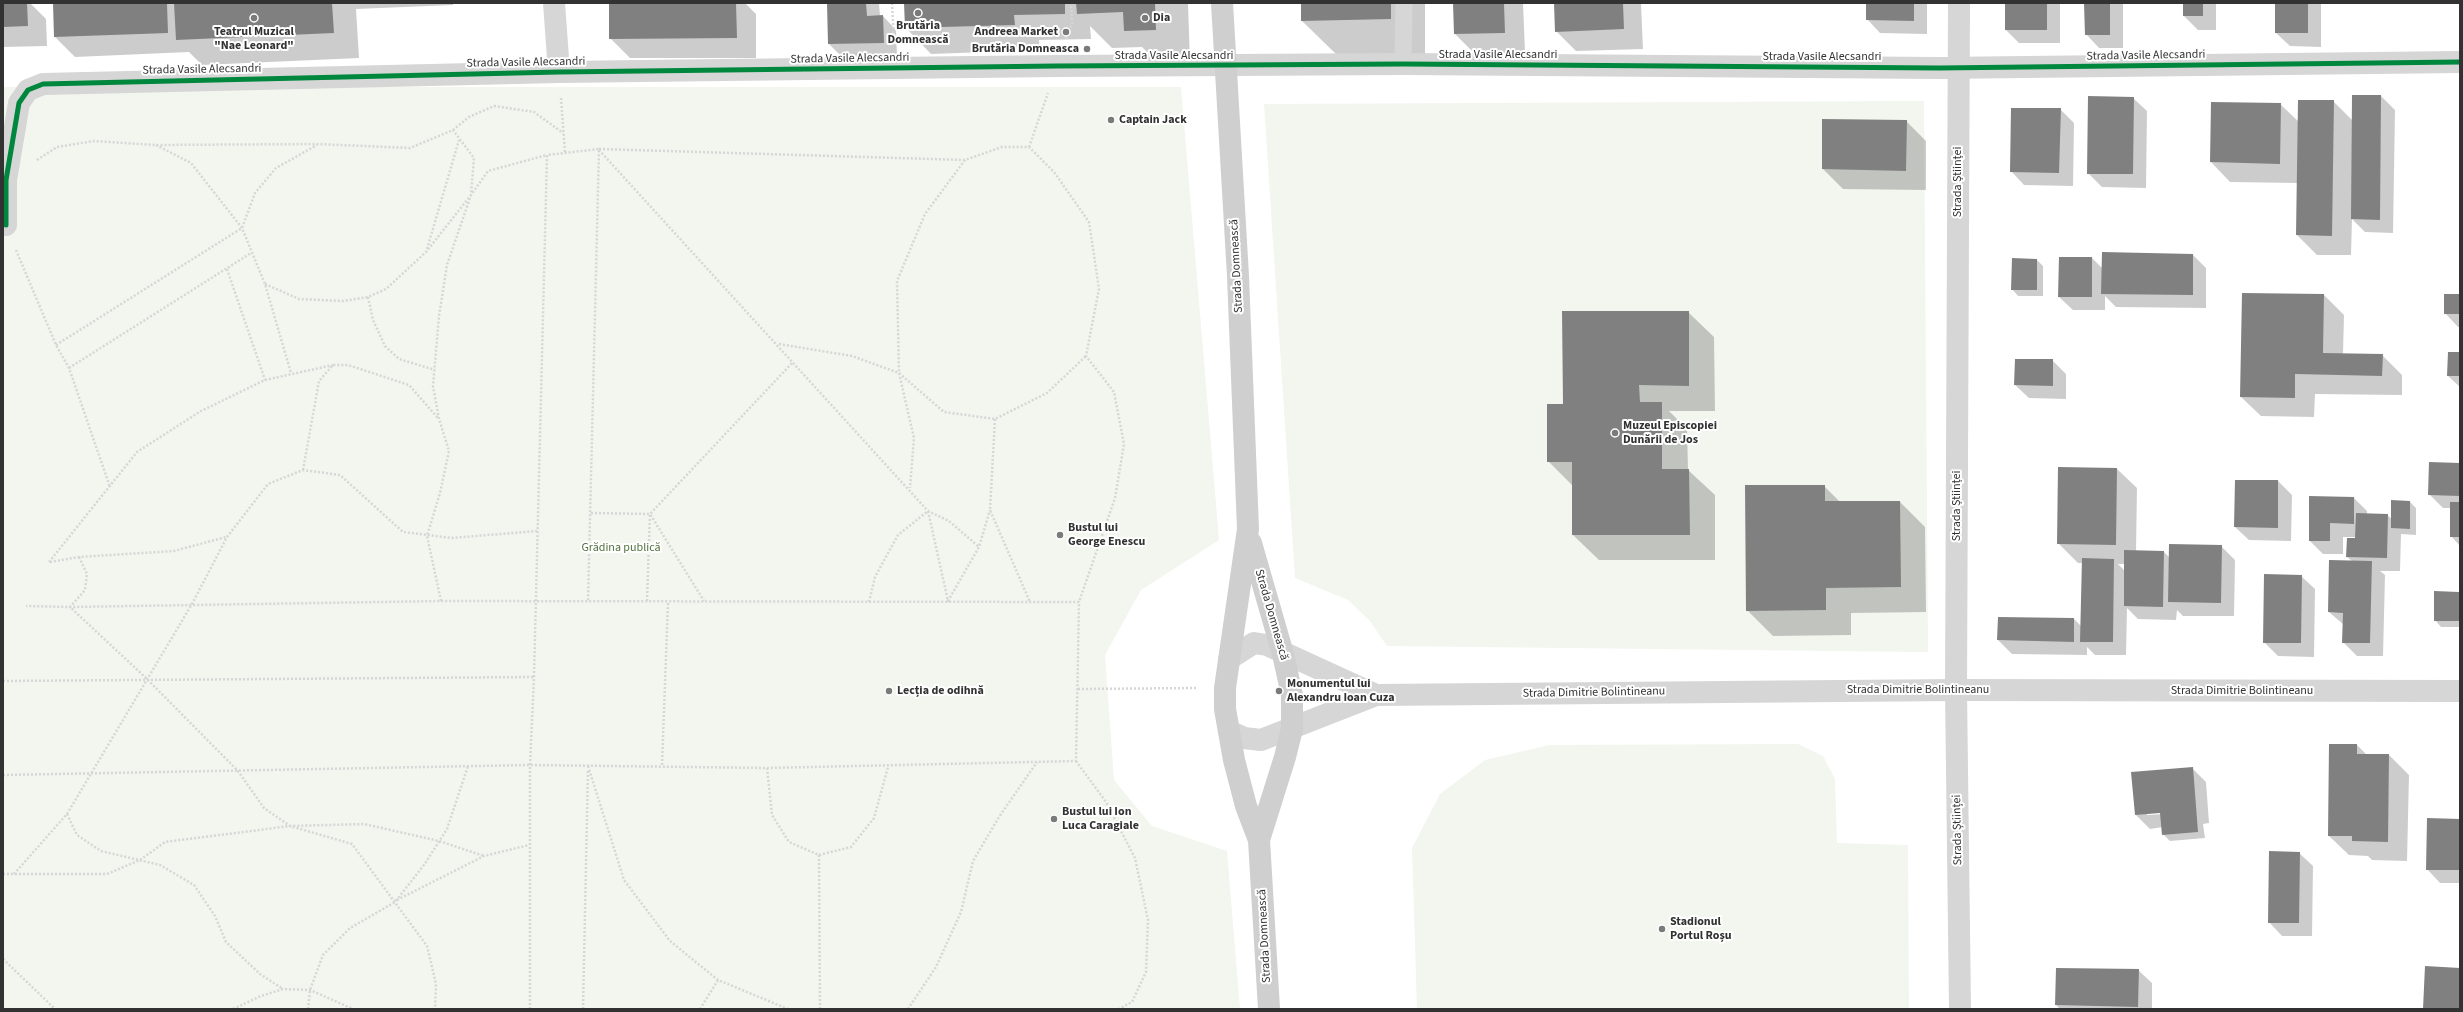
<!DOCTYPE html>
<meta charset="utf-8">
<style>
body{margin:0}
#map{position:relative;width:2463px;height:1012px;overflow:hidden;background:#fff;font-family:"Source Sans 3",sans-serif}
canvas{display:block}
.frame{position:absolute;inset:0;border:4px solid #323232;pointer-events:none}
</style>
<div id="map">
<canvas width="2463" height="1012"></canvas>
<div class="frame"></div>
</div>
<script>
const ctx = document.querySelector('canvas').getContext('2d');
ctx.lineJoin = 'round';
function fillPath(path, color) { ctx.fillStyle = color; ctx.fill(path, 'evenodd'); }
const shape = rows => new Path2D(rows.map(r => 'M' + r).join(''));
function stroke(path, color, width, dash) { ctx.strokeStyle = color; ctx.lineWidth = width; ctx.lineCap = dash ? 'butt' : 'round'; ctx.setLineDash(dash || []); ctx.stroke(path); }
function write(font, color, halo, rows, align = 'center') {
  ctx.font = font + ' "Source Sans 3",sans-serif'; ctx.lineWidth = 4; ctx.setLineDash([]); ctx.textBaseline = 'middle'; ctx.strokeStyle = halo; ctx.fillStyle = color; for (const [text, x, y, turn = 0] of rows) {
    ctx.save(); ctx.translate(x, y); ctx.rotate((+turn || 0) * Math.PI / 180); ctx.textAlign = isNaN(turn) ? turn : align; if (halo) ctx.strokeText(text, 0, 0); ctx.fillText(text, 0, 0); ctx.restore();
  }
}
fillPath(shape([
 [3,87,1181,87,1219,540,1141,590,1105,655,1114,780,1152,826,1227,851,1240,1009,3,1009],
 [1924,101,1928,652,1387,646,1370,621,1348,600,1295,578,1264,104],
 [1798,744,1823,756,1835,779,1837,843,1908,845,1909,1009,1417,1009,1412,848,1440,794,1485,760,1550,745]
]), '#f2f6ee');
fillPath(shape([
 [3,3,30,3,46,19,47,46,3,47],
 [54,3,453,3,453,5,356,9,359,58,202,65,189,52,75,57,55,37],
 [610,3,745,3,756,14,756,58,630,58,610,38],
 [828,3,879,3,880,16,883,16,896,30,897,56,842,57,829,44],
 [905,3,1188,3,1190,64,1160,65,1142,47,1112,48,1090,26,1091,39,1039,40,1040,50,931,54,906,28],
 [1302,3,1425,3,1425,54,1337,55,1302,21],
 [1454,3,1523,3,1525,52,1475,54,1455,34],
 [1555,3,1641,3,1643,49,1576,51,1556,31],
 [1867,3,1927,3,1927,34,1880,33,1867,19],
 [2006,3,2060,3,2060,43,2019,43,2006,30],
 [2085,3,2123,3,2123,48,2099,48,2086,34],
 [2184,3,2216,3,2216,30,2198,30,2184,16],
 [2276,3,2321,3,2321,47,2290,46,2276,33],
 [2353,96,2381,96,2395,110,2393,233,2365,232,2352,219,2351,255,2317,255,2297,235,2298,183,2230,182,2211,162,2212,103,2280,104,2299,122,2333,101,2353,121],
 [2133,98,2147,111,2146,188,2102,187,2088,173],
 [2060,109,2074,123,2073,186,2024,185,2011,171],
 [1823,120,1906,121,1926,141,1926,190,1843,189,1823,169],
 [2193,255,2206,268,2206,308,2116,307,2105,296,2105,310,2073,310,2059,297,2092,258,2103,269],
 [2037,260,2043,266,2043,296,2018,296,2012,289],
 [2324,295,2344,315,2343,354,2382,355,2402,375,2402,395,2315,394,2314,417,2261,416,2241,397],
 [2460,295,2460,327,2458,327,2445,313],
 [1688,312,1714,337,1715,411,1669,411,1687,429,1688,470,1715,495,1715,560,1599,560,1573,535,1573,486,1548,461,1564,405],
 [2460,353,2460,387,2448,376],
 [2052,360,2066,374,2066,399,2029,398,2015,385],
 [2460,464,2460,546,2451,536,2451,508,2443,508,2430,495],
 [2117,469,2137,488,2136,551,2164,552,2170,558,2221,546,2235,560,2234,616,2183,616,2177,610,2176,620,2138,619,2127,608,2126,655,2095,655,2087,647,2087,655,2012,654,1998,640,2074,619,2082,627,2083,563,2078,563,2058,543],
 [2118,564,2125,564,2125,571],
 [2236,481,2278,481,2292,495,2291,541,2249,540,2235,527],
 [1824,486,1840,502,1900,502,1925,527,1926,612,1851,613,1851,635,1773,636,1747,610],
 [2354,498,2367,511,2367,515,2387,515,2392,519,2410,502,2416,508,2416,535,2401,534,2400,571,2380,571,2385,575,2383,656,2357,656,2343,642,2344,625,2329,612,2352,561,2347,557,2356,537,2343,537,2343,554,2323,554,2310,541],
 [2301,576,2315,589,2314,657,2278,656,2264,642],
 [2459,593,2460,627,2441,627,2435,620],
 [2330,745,2357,745,2367,755,2389,755,2409,775,2407,861,2372,860,2368,856,2349,855,2329,836],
 [2192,768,2206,782,2209,823,2203,824,2205,838,2170,841,2163,834,2163,827,2150,829,2136,815,2132,773],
 [2165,812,2165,814,2147,815,2147,813],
 [2460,820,2460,883,2440,883,2427,869],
 [2299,853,2313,866,2312,936,2282,936,2269,922],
 [2138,970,2152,983,2152,1009,2060,1009,2056,1005]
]), '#0003');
fillPath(shape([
 [3,3,27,3,28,26,3,27],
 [53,3,167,3,168,33,54,37],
 [174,3,332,3,334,33,176,40],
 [609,3,736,3,737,38,609,39],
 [827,3,866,3,867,16,883,15,884,43,828,44],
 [904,3,1065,3,1065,14,1014,15,1015,25,905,28],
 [1076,3,1155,3,1156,30,1124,31,1123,12,1077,14],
 [1301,3,1391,3,1391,19,1301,21],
 [1453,3,1504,3,1505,33,1454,34],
 [1554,3,1623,3,1624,29,1555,32],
 [1866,3,1914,3,1914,21,1866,20],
 [2005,3,2047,3,2047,30,2005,30],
 [2084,3,2110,3,2110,35,2085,35],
 [2183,3,2203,3,2203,16,2183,16],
 [2275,3,2308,3,2308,33,2275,33],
 [2352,95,2381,95,2380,220,2351,219],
 [2088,96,2134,97,2133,174,2087,174],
 [2298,100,2334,100,2332,236,2296,235],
 [2211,102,2281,103,2280,164,2210,162],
 [2011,108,2061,108,2059,173,2010,172],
 [1822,119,1907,120,1906,171,1822,169],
 [2102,252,2193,254,2193,295,2101,294],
 [2059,257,2092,257,2092,297,2058,297],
 [2012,258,2037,259,2037,290,2011,290],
 [2242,293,2324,294,2323,353,2383,354,2382,376,2295,374,2295,398,2240,397],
 [2444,294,2460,294,2460,314,2444,314],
 [1562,311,1689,311,1689,386,1639,385,1640,402,1662,402,1662,469,1689,469,1690,535,1572,535,1572,462,1547,462,1547,404,1563,404],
 [2448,352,2460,352,2460,376,2447,376],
 [2015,359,2053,359,2053,386,2014,385],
 [2429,462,2460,463,2460,496,2428,495],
 [2058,467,2117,468,2116,545,2057,544],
 [2235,480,2278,480,2278,528,2234,527],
 [1745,485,1825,485,1825,501,1900,501,1901,587,1826,588,1826,610,1746,611],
 [2309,496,2354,497,2354,524,2330,523,2330,541,2309,541],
 [2391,500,2410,501,2410,529,2391,528],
 [2450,502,2460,502,2460,537,2450,537],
 [2356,513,2388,514,2387,558,2346,557,2347,538,2355,538],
 [2169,544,2222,545,2221,603,2168,602],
 [2124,550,2164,551,2163,607,2124,606],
 [2082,558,2114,559,2113,642,2080,642],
 [2329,560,2372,561,2370,643,2342,643,2343,613,2328,612],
 [2264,574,2302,575,2301,643,2263,643],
 [2434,591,2459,592,2459,621,2434,621],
 [1998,617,2074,618,2074,642,1997,640],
 [2329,744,2357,744,2357,754,2389,754,2388,842,2352,841,2352,836,2328,836],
 [2193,767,2198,832,2162,835,2160,813,2135,815,2131,772],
 [2427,818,2460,819,2460,870,2426,870],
 [2269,851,2300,852,2299,923,2268,923],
 [2425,966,2460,968,2460,1009,2423,1009],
 [2056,968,2139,969,2138,1007,2055,1005]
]), '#808080');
stroke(shape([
 [892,3,894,42],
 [1066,39,1072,23,1071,3],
 [561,98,565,153],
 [156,145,191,163,242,228,265,284,291,373],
 [1029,147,1048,93],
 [599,149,965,160,1002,147,1029,147,1054,172,1089,222,1099,289,1086,356,1114,392,1124,444,1115,498,1079,602],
 [599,150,928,511,949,521,979,547],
 [37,160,57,147,94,141,155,145,318,144,410,148,453,130,469,117,494,106,534,112,563,133],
 [965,160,925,214,897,281,899,373,944,412,995,419,1047,393,1086,356],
 [427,249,459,140],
 [16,250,56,345,69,368,110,487],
 [227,269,265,380],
 [265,284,299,299,343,301,368,297,386,289,426,252,471,195,474,158,453,130],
 [368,297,373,320,385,346,399,359,435,370],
 [779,344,852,356,899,373,914,438,910,488],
 [56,345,242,228,255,193,276,168,317,145],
 [69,368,251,253],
 [995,419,990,510,1030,602],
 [303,470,319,381,333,365,348,365,409,385,438,418],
 [928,511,948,601,979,547,990,510],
 [591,513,650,514,704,601],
 [79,557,87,574,85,590,70,607,146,678,238,771,264,808,290,826,352,844,427,946,436,984,435,1009],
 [49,562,137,452,201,411,265,380,333,365],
 [50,562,79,557,174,551,226,537],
 [441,601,427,536,440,493,449,451,439,419,433,386,439,316,447,265,471,195,488,171,547,155],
 [647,601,650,514,793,362],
 [869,602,875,577,898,535,928,511],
 [3,681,534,677],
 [1078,689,1198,688],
 [1076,761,1106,802,1135,858,1148,920,1146,972,1132,1002,1119,1009],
 [662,765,668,603],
 [588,766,624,880,670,941,718,980,788,1009],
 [767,768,772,815,789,842,819,855,851,847,874,818,888,767],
 [3,775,530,765,767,768,1076,761,1079,602,441,601,70,607,26,606],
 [67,814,77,835,101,851,160,865,194,885,215,916,226,942,260,974,283,989],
 [819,855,820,1009],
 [3,874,107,874,140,860,165,842,290,826,364,824,439,841,484,856],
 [14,874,67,814,192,604,227,537,268,484,303,470,340,475,403,532,451,538,537,531],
 [397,900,484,856,529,845],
 [3,959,55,1009],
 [233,1009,261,996,283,989,310,990,353,1009],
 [308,1009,310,990,323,955,350,928,395,902,424,865,447,829,468,766],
 [530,1009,530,765,534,677,547,155,599,149,588,601],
 [583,1009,588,769],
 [700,1009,718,980],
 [908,1009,936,967,961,912,973,861,999,817,1037,762]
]), '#d6d6d6', 2.5, [2, 2]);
stroke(shape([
 [1403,64,1404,3]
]), '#d6d6d6', 17);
stroke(shape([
 [1959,3,1956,690,1960,1009],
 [6,225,6,180,19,103,28,90,43,84,559,72,1057,66,1403,64,1939,68,2460,62]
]), '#d6d6d6', 22);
stroke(shape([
 [554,3,559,72],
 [1229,659,1254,643,1267,645,1376,695],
 [1229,731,1244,738,1261,740,1376,695,1956,690,2460,691]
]), '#d6d6d6', 22);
stroke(shape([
 [1222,3,1238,276,1248,529,1225,688,1225,709,1234,760,1246,806,1259,840,1269,1009],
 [1251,543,1283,654,1292,695,1292,729,1285,757,1259,840]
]), '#cfcfcf', 22);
stroke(shape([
 [6,225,6,180,19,103,28,90,43,84,559,72,1057,66,1403,64,1939,68,2460,62]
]), '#00873e', 5);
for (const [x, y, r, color] of [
 [918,13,4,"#7a7a7a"],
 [254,18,4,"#7a7a7a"],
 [1145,18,4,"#7a7a7a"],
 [1066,32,4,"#7a7a7a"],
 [1087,49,4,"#7a7a7a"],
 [1111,120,4,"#7a7a7a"],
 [1615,433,4,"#7a7a7a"],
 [1060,535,4,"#7a7a7a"],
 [889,691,4,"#7a7a7a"],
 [1279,691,4,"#7a7a7a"],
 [1054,819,4,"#7a7a7a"],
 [1662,929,4,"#7a7a7a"]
]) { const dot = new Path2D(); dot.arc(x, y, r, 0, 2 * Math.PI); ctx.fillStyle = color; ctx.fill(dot); stroke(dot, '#fff', 1.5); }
write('bold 12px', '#323232', '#fff', [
 ["Dia",1153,18],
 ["Brutăria",918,26,"center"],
 ["Domnească",918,40,"center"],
 ["Teatrul Muzical",254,32,"center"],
 ["\"Nae Leonard\"",254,46,"center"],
 ["Andreea Market",1058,32,"right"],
 ["Brutăria Domneasca",1079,49,"right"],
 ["Captain Jack",1119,120],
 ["Muzeul Episcopiei",1623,426],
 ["Dunării de Jos",1623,440],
 ["Bustul lui",1068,528],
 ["George Enescu",1068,542],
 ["Monumentul lui",1287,684],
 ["Alexandru Ioan Cuza",1287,698],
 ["Lecția de odihnă",897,691],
 ["Bustul lui Ion",1062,812],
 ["Luca Caragiale",1062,826],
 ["Stadionul",1670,922],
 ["Portul Roșu",1670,936]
], 'left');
write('12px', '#323232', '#fff', [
 ["Strada Vasile Alecsandri",1498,55],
 ["Strada Vasile Alecsandri",1174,56],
 ["Strada Vasile Alecsandri",2146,56,-1],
 ["Strada Vasile Alecsandri",1822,57],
 ["Strada Vasile Alecsandri",850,59,-1],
 ["Strada Vasile Alecsandri",526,63,-1],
 ["Strada Vasile Alecsandri",202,70,-1],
 ["Strada Științei",1958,182,-90],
 ["Strada Domnească",1237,266,-93],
 ["Strada Științei",1957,506,-90],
 ["Strada Domnească",1271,615,74],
 ["Strada Dimitrie Bolintineanu",1918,690],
 ["Strada Dimitrie Bolintineanu",2242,691],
 ["Strada Dimitrie Bolintineanu",1594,693,-1],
 ["Strada Științei",1958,830,-91],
 ["Strada Domnească",1265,936,-93]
]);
write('12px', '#51703e', '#fff', [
 ["Grădina publică",621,548]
]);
</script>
